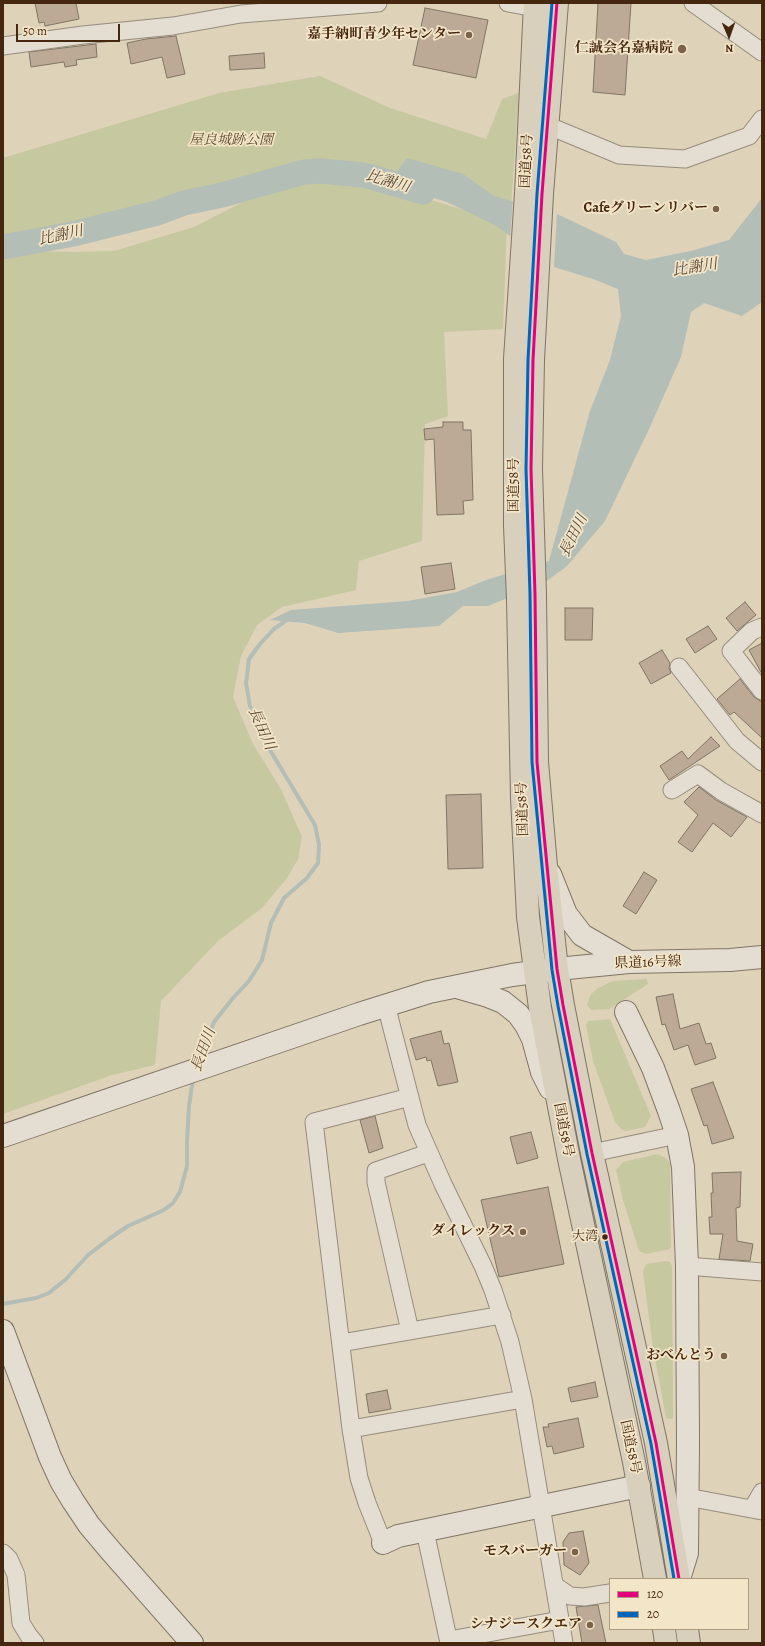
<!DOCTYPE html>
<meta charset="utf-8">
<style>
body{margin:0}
#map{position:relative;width:765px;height:1646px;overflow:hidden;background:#ded2b9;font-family:Alegreya,serif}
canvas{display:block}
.frame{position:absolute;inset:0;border:4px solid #45260f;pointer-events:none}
.legend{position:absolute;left:609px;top:1578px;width:140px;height:52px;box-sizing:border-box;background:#f3e5c8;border:1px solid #ad997e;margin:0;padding:5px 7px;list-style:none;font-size:12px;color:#45260f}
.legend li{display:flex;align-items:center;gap:8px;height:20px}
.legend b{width:20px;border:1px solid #ad997e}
.north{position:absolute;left:709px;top:16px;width:40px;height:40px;-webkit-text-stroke:3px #f3e5c8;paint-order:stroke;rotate:178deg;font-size:11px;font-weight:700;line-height:16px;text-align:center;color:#45260f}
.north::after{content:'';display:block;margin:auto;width:14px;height:18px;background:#45260f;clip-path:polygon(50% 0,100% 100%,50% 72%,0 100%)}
.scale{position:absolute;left:16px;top:24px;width:104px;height:18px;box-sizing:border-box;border:2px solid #45260f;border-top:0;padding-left:5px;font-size:12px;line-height:14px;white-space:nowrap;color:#45260f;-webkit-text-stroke:3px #f3e5c8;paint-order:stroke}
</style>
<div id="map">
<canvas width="765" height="1646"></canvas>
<div class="frame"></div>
<ul class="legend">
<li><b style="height:5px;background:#e5007d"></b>120</li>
<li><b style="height:5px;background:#0065bd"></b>20</li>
</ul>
<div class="north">N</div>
<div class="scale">50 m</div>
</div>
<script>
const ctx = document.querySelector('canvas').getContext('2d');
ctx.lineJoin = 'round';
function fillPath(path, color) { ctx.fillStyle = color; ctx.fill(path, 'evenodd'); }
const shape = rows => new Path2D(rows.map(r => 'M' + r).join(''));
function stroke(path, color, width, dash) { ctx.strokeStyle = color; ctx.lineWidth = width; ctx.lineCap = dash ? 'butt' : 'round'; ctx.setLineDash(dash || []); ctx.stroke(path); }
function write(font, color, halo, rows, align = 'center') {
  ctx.font = font + ' Alegreya,"Noto Serif JP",serif'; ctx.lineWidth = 3.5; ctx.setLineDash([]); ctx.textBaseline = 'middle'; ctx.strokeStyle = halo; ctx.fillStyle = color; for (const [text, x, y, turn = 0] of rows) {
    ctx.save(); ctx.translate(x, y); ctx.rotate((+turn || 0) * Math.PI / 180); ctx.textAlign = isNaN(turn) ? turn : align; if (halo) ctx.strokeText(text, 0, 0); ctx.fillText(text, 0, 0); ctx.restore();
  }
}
fillPath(shape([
 [320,76,390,108,486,139,502,99,519,93,510,222,373,177,304,172,157,213,51,238,3,247,3,158,219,93],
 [306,176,375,183,507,223,503,329,444,332,448,416,425,424,422,541,359,561,356,590,282,607,257,625,241,656,233,697,253,744,281,789,302,837,298,859,287,878,262,908,218,941,161,1001,155,1065,112,1075,3,1114,3,260,37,251,74,252,114,251,194,227,251,198],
 [647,979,648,984,609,1009,591,1010,587,1005,591,994,598,988,613,981],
 [610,1019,651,1116,645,1127,626,1131,621,1129,615,1122,593,1061,586,1025,588,1021],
 [658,1154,667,1159,670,1164,671,1246,670,1249,646,1254,639,1251,623,1200,616,1170,623,1162],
 [666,1261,670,1262,672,1266,673,1418,670,1419,666,1418,652,1341,643,1271,646,1264]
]), '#c6c8a0');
fillPath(shape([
 [407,158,463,174,494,196,557,214,616,242,624,254,646,260,691,251,729,240,762,198,762,302,742,316,704,303,691,312,681,357,649,429,605,521,567,566,544,583,488,606,463,606,439,626,338,633,305,623,270,620,291,610,408,601,457,592,486,580,549,561,590,411,610,360,621,316,618,289,596,280,551,266,495,225,447,202,388,184]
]), '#b2beb6');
fillPath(shape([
 [513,199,557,212,554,268,550,267,510,238]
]), '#ded2b9');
stroke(shape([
 [198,1061,214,1022,233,998,249,981,262,960,271,923,284,898,307,878,318,863,319,845,315,825,267,745,263,731,250,706,246,683,249,659,260,644,274,629,288,619],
 [3,1304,36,1298,49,1293,66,1279,88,1255,109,1239,128,1226,164,1210,173,1203,180,1192,187,1166,187,1141,189,1106,193,1079]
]), '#b2beb6', 4);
stroke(shape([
 [3,247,73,234,157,213,184,203,222,195,304,172,321,171,364,175,423,192]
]), '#b2beb6', 25);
const building = shape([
 [35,3,76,3,79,19,45,26,44,22,39,23,35,3],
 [598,3,631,3,625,95,593,92,598,3],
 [425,8,488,20,476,78,413,65,425,8],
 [176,36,185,74,167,78,162,57,131,64,127,43,146,39,176,36],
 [96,44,97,57,76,60,77,65,65,67,64,62,31,67,29,52,96,44],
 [264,53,265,68,230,70,229,56,264,53],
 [443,422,463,422,463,430,471,430,473,500,463,501,464,514,437,515,434,439,425,440,424,429,443,427,443,422],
 [451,563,455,589,425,594,421,567,451,563],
 [745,602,756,615,737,631,726,618,745,602],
 [565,608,593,608,592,640,565,640,565,608],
 [708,626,717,639,695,653,686,639,708,626],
 [762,643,762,674,749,650,762,643],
 [662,650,670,663,669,668,671,673,651,684,639,663,662,650],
 [740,679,754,697,762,702,762,738,734,712,730,715,717,699,740,679],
 [711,737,720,746,669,780,660,766,682,751,688,759,711,737],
 [699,787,716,800,747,817,731,837,713,823,692,852,678,842,698,815,684,802,699,787],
 [481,794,483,868,448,869,446,795,481,794],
 [644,872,657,880,636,914,623,906,644,872],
 [673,994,680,1029,699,1023,706,1044,711,1043,716,1058,695,1065,688,1045,674,1050,665,1024,662,1025,656,997,673,994],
 [441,1031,444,1044,449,1043,458,1082,438,1086,431,1060,427,1061,426,1057,416,1060,410,1039,441,1031],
 [713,1082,734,1138,712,1144,707,1125,704,1126,691,1089,713,1082],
 [375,1116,383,1148,369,1153,360,1120,375,1116],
 [531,1132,538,1158,517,1164,510,1137,531,1132],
 [741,1172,740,1207,736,1208,737,1241,753,1244,750,1261,719,1259,723,1234,710,1234,709,1217,712,1217,711,1193,713,1193,712,1173,741,1172],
 [548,1187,564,1264,499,1277,481,1200,548,1187],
 [595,1382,598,1397,571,1402,568,1388,595,1382],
 [387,1390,391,1409,369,1413,366,1394,387,1390],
 [578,1418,584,1447,554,1454,552,1446,547,1447,543,1427,549,1427,548,1424,578,1418],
 [583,1531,589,1563,580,1575,564,1565,563,1542,569,1533,583,1531],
 [598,1605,606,1643,582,1643,576,1607,598,1605]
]);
fillPath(building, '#bcaa96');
stroke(building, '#807565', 1);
const street = shape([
 [508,3,535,8],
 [693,3,762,52],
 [3,46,83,35,173,26,241,14,378,3],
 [537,121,619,155,685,159,749,136,762,119],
 [762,627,752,631,731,651,762,691],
 [679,667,737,741,762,762],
 [672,790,698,774,721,791,762,814],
 [386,1005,417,1125,443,1184,483,1266,493,1290,510,1342,523,1399,564,1643],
 [592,1153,677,1135],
 [687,1266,762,1272],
 [410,1331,376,1182,376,1171,428,1153],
 [341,1343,502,1315],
 [351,1429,523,1399],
 [687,1497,762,1511],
 [752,1509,762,1492],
 [425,1531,449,1643],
 [383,1543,367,1503,359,1478,351,1429,314,1122,410,1097],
 [3,1553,9,1559,16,1575,21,1623,29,1636,35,1643],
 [554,1585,570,1596,584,1597,610,1593],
 [449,1640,560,1620]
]);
const secondary = shape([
 [550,874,566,914,582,935,629,962],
 [460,988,488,996,503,1002,518,1014,526,1025,533,1039,542,1072,550,1088],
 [626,1012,653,1068,669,1111,677,1135,683,1167,687,1266,688,1443,687,1553,679,1579],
 [3,1136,359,1014,429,992,512,975,557,969,629,962,730,960,762,957],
 [3,1331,50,1457,61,1481,73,1501,89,1525,110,1550,192,1643],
 [383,1543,398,1536,639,1486]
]);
const highway = shape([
 [535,3,526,193,515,359,515,526,518,599,522,798,528,917,540,1008,550,1060,569,1159,634,1462,655,1579],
 [557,3,542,194,533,360,531,469,535,594,537,762,546,866,557,969,563,1005,592,1153,656,1443,679,1579],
 [664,1629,666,1643],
 [687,1629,689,1643]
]);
stroke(street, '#968c7b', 19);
stroke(secondary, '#807565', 24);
stroke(highway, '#807565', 24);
stroke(street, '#e4ded2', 17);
stroke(secondary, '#e4ded2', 22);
stroke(highway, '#d8cfbd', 22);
stroke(shape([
 [557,3,542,194,533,360,531,469,535,594,537,762,557,969,563,1005,592,1153,656,1443,679,1579]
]), '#e5007d', 3);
stroke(shape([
 [552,3,537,194,528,360,526,469,530,594,532,762,552,970,558,1006,587,1154,651,1444,674,1579]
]), '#0065bd', 3);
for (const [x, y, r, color] of [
 [469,35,4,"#7b624a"],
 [682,49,5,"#7b624a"],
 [716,209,4,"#7b624a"],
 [523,1232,4,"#7b624a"],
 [605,1237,3.5,"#45260f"],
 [724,1356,4,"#7b624a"],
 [575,1552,4,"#7b624a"],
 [590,1625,4,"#7b624a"]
]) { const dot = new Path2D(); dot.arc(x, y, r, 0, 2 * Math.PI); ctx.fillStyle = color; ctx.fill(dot); stroke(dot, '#f3e5c8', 1.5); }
write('13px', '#45260f', '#f3e5c8', [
 ["大湾",598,1237]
], 'right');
write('bold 14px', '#45260f', '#f3e5c8', [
 ["嘉手納町青少年センター",461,35],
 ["仁誠会名嘉病院",673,49],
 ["Cafeグリーンリバー",708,209],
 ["ダイレックス",515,1232],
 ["おべんとう",716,1356],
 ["モスバーガー",567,1552],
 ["シナジースクエア",582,1625]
], 'right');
write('italic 14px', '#604c2e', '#f3e5c8', [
 ["屋良城跡公園",231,141]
]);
write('14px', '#45260f', '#f3e5c8', [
 ["国道58号",527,161,-87],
 ["国道58号",515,485,-90],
 ["国道58号",523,809,-92],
 ["県道16号線",648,963,-2],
 ["国道58号",563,1130,79],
 ["国道58号",630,1447,78]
]);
write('italic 15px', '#5c4a38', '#f3e5c8', [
 ["比謝川",388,182,16],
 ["比謝川",61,236,-12],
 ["比謝川",695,268,-9],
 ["長田川",574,536,-64],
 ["長田川",261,729,66],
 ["長田川",204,1050,-70]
]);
</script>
